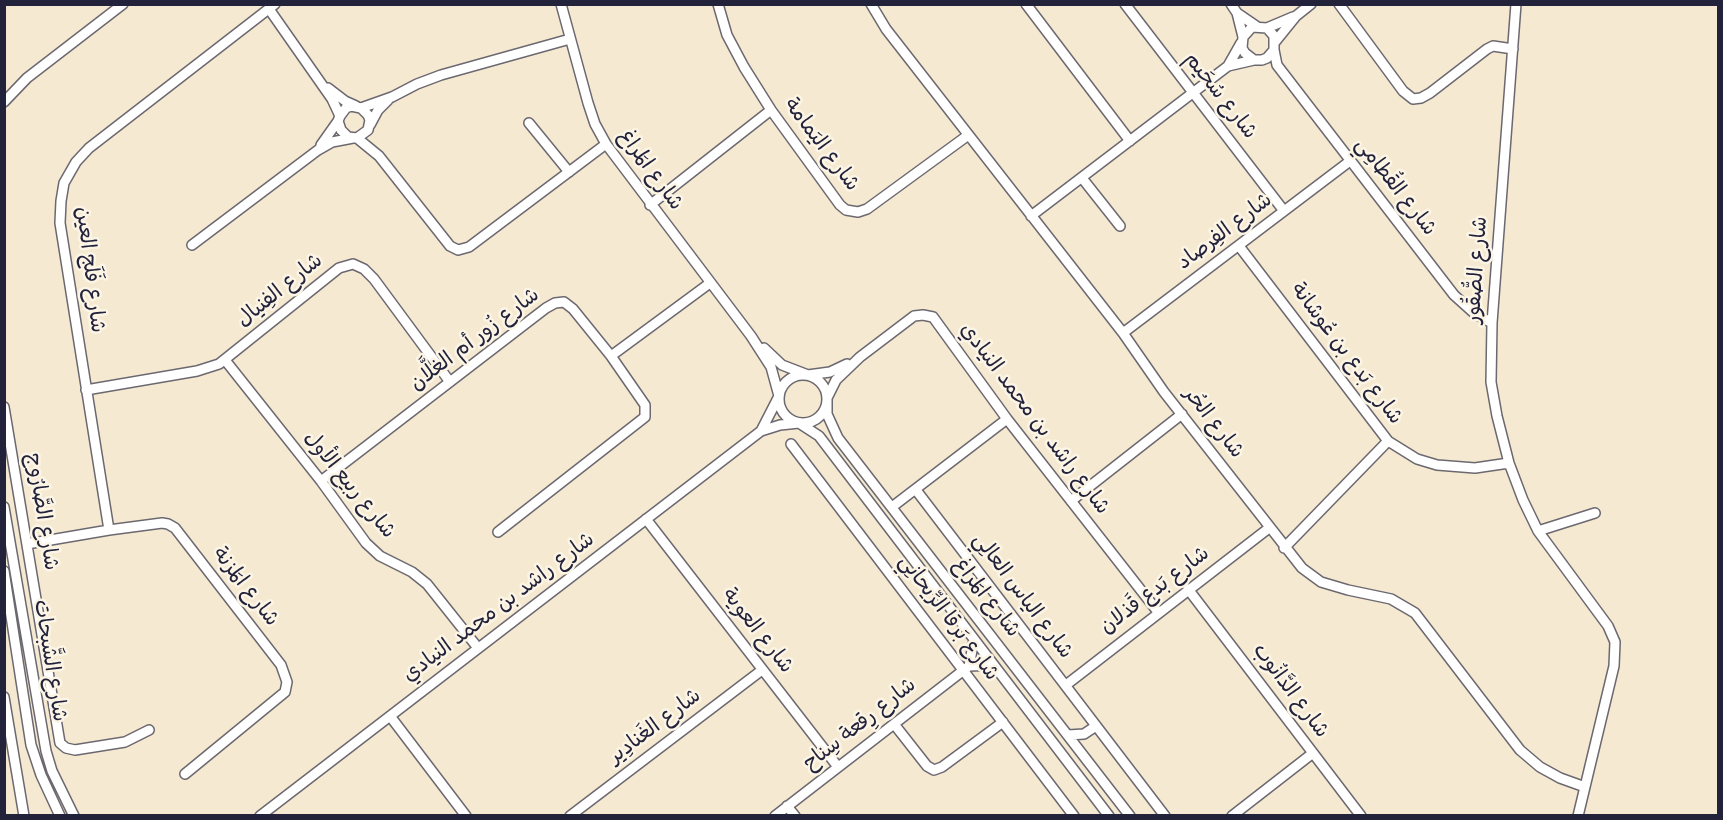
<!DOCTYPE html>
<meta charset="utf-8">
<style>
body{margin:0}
#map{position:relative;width:1723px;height:820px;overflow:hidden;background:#f5ead1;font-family:"Indie Flower",sans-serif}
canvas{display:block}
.frame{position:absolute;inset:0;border:6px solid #22223b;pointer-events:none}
</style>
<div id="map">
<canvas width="1723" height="820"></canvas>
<div class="frame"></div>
</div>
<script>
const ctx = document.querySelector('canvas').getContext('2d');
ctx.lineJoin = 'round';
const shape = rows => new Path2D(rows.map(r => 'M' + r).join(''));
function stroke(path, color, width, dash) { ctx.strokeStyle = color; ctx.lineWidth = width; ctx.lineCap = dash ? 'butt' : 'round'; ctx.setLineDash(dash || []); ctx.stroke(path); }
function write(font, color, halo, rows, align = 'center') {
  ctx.font = font + ' "Indie Flower","Playpen Sans Arabic",sans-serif'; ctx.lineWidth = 5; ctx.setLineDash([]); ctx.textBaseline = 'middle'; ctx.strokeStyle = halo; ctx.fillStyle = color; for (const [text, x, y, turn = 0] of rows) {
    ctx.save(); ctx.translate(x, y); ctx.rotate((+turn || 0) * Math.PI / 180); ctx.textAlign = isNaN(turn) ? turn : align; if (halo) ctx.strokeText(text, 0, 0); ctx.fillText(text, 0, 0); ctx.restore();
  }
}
const minor = shape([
 [718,4,727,35,744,67,771,110,840,205,846,210,858,212,867,209,967,136],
 [871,4,886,29,1123,333,1164,392,1302,568,1321,582,1348,590,1391,599,1415,613,1520,750,1540,767,1560,778,1585,787],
 [1026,4,1130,141],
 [1125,4,1284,211],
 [1231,4,1237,13,1256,26],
 [1339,4,1403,91,1413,99,1421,98,1430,93,1487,49,1493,46,1513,49],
 [1516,4,1492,323,1491,382,1497,416,1509,463,1523,500,1538,531,1608,626,1615,642,1614,666,1578,816],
 [269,9,332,99,340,116,338,121,341,130,348,137,357,138,368,130,370,120,368,115,361,108,351,106,346,108,340,116],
 [1237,13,1243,37,1242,48,1245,53,1254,60,1262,60,1267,58,1274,50,1274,36,1267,28,1252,27,1243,37],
 [1267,28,1293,17],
 [1275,42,1296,16,1311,4],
 [1274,50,1277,65,1454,295,1474,313,1492,323],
 [1228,66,1254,60],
 [328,88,345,101,356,106],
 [4,102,27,78,123,4],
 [361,108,392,97,417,84,441,75,570,39],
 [529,123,569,172],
 [370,125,378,110,388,100],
 [357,138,379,156,450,246,458,250,469,247,606,144],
 [321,145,338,121],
 [1082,178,1120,226],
 [650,205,771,110],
 [1031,216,1228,66,1241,43],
 [192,245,318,150,332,142,353,138],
 [1239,246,1388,441,1417,459,1437,465,1475,468,1509,463],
 [1123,333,1350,161],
 [764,348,782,365,808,375,830,372,847,364],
 [611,356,710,283],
 [225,360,321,481,366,543,380,556,412,572,427,584,478,648],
 '779 399a24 24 0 1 1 48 0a24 24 0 1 1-48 0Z',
 [86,390,197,371,219,364,339,268,353,264,364,269,374,279,450,382],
 [4,407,60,743,66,748,75,750,125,742,149,730],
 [761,431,780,425,799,423,819,436,1109,816],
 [791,444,1074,816],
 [321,481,546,308,555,303,564,302,573,309,611,356,645,405,645,417,498,532],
 [916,490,1165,816],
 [1071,501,1182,414],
 [4,507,46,751,52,771,74,816],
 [892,507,1007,419],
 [646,519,838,767],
 [109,530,60,223,61,201,64,183,76,162,89,148,275,4],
 [1538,531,1595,513],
 [27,544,109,530,162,523,168,524,175,528,281,665,287,682,285,692,185,774],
 [1284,548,1388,441],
 [4,571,31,745,41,775,60,816],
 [1188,589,1361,816],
 [969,666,974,640],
 [1066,685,1269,528],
 [4,697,24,816],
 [390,716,466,816],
 [894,724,927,766,934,770,942,767,1003,722],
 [1068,735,1084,734,1096,726],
 [787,806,795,816],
 [260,816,761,431,779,396,771,367,751,336,606,144,595,124,588,103,561,4],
 [570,816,762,670],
 [775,816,969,666,994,665],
 [1130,816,838,438,827,414,827,398,836,380,860,357,914,316,923,315,933,317,1007,419,1158,612],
 [1232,816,1313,753]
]);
stroke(minor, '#6c6870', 12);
stroke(minor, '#fff', 9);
write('21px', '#22223b', '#fcf5e5', [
 ["شارع سُحَيم",1219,97,52],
 ["شارع اليَمامة",820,146,53],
 ["شارع المَراغ",649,171,54],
 ["شارع القُطامِي",1394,188,52],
 ["شارع الفِرصاد",1226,233,-37],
 ["شارع فَلَج العين",88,270,83],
 ["شارع الصُّقُور",1479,270,-86],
 ["شارع الفِنيال",281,292,-39],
 ["شارع زُور أم الغلَّان",476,341,-37],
 ["شارع بَدع بن عُوشانة",1345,355,53],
 ["شارع راشد بن محمد النيادي",1033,420,53],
 ["شارع الحُر",1212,424,52],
 ["شارع ربيع الأول",348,486,51],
 ["شارع الصَّارُوج",40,512,81],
 ["شارع المَزنة",244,588,52],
 ["شارع بَدع قَذلان",1156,592,-37],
 ["شارع الياس العالِي",1021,597,53],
 ["شارع المَراغ",985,599,52],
 ["شارع راشد بن محمد النيادي",500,609,-37],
 ["شارع بَرقا الرِّيحانِي",947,619,53],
 ["شارع العوية",756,632,52],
 ["شارع الشَّبحات",48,661,81],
 ["شارع الدَّانُوب",1289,692,53],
 ["شارع رِقعة سِناح",861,726,-38],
 ["شارع الغَنادِير",656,728,-37]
]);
</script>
